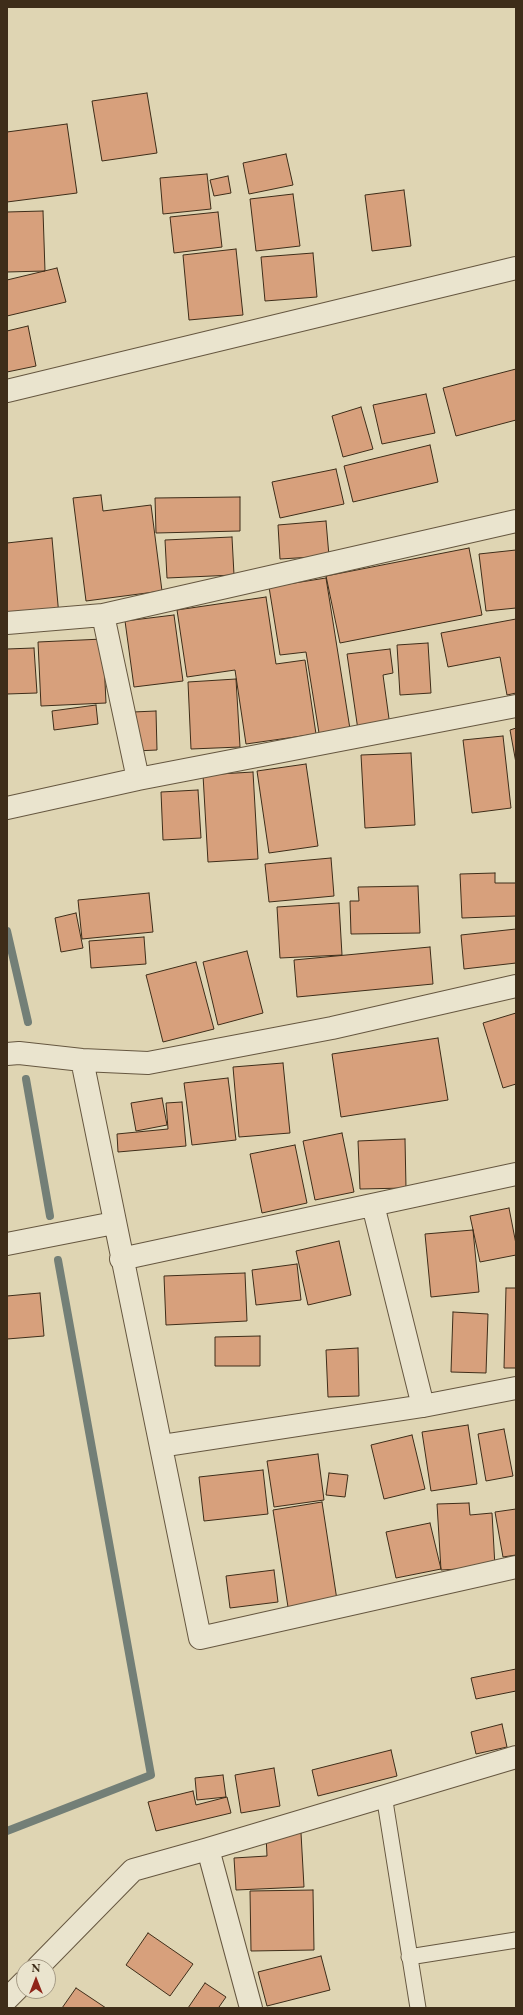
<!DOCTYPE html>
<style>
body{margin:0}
#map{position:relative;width:523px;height:2015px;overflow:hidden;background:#dfd5b3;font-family:"EB Garamond",serif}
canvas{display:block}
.frame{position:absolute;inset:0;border:8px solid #3e2d19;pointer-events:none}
.north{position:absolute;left:16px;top:1959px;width:40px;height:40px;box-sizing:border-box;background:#eae4ce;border:1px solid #a59b86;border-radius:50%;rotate:0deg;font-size:11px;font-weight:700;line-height:16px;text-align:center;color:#3e2d19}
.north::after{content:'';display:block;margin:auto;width:14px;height:18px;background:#8f2418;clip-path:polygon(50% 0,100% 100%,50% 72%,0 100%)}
</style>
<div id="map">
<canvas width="523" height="2015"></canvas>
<div class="frame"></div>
<div class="north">N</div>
</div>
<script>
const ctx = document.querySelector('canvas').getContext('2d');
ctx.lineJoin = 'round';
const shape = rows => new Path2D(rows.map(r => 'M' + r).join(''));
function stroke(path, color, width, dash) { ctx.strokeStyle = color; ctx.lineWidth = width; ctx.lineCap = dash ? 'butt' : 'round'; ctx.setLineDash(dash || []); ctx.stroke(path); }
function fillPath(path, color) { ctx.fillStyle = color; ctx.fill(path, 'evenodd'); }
stroke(shape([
 [7,931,28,1022],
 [26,1079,50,1216],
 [7,1831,151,1775,58,1260]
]), '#737f77', 8);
const building = shape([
 [147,93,157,153,102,161,92,101,147,93],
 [67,124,77,193,7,202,7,132,67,124],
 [286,154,293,185,249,194,243,163,286,154],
 [207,174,211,209,163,214,160,178,207,174],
 [228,176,231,193,214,196,210,180,228,176],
 [404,190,411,246,372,251,365,195,404,190],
 [293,194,300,246,256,251,250,199,293,194],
 [43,211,45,271,7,272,7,212,43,211],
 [218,212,222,247,174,253,170,217,218,212],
 [236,249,243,315,189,320,183,255,236,249],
 [313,253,317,297,265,301,261,257,313,253],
 [57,268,66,302,7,316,7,280,57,268],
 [28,326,36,366,7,372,7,331,28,326],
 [516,369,516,420,456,436,443,388,516,369],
 [426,394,435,433,382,444,373,405,426,394],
 [361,407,373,449,343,457,332,416,361,407],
 [430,445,438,482,353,502,344,466,430,445],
 [336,469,344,504,280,518,272,482,336,469],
 [101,495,103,511,151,505,162,591,86,601,73,498,101,495],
 [240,497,240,531,156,533,155,498,240,497],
 [326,521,329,556,280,559,278,525,326,521],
 [232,537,234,575,167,578,165,540,232,537],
 [52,538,59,616,7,621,7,543,52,538],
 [469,548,482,615,340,643,326,576,469,548],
 [516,550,516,608,486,611,479,554,516,550],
 [326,578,350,729,319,733,306,652,280,655,269,587,326,578],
 [266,597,276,664,305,660,316,734,246,744,235,670,187,677,177,610,266,597],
 [174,615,183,681,134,687,125,621,174,615],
 [516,619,516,693,507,695,500,657,448,667,441,633,516,619],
 [103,639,106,703,41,706,38,642,103,639],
 [428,643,431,693,400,695,397,645,428,643],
 [34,648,37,693,7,694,7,649,34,648],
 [390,649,393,673,383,675,390,726,358,730,347,654,390,649],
 [236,679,240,747,191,749,188,682,236,679],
 [96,705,98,724,54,730,52,711,96,705],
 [156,711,157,750,135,751,133,712,156,711],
 [516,728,516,763,510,730,516,728],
 [503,736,511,808,472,813,463,740,503,736],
 [411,753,415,825,365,828,361,755,411,753],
 [306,764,318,846,269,853,257,771,306,764],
 [253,772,258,859,208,862,203,775,253,772],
 [198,790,201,838,163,840,161,792,198,790],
 [331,858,334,896,269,902,265,864,331,858],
 [495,873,495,883,516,883,516,916,462,918,460,874,495,873],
 [418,886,420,933,351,934,350,901,359,901,358,887,418,886],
 [149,893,153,932,82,939,78,900,149,893],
 [339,903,342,955,280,958,277,907,339,903],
 [76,913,83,948,61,952,55,918,76,913],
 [516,929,516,963,464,969,461,935,516,929],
 [144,937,146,964,91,968,89,941,144,937],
 [430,947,433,984,297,997,294,960,430,947],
 [247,951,263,1013,218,1025,203,962,247,951],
 [196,962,214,1029,163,1042,146,975,196,962],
 [516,1013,516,1084,503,1088,483,1023,516,1013],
 [438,1038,448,1100,341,1117,332,1054,438,1038],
 [283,1063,290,1133,239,1137,233,1067,283,1063],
 [228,1078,236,1140,192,1145,184,1083,228,1078],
 [162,1098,167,1125,136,1131,131,1103,162,1098],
 [182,1102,186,1146,118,1152,117,1134,168,1129,166,1103,182,1102],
 [342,1133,354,1192,315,1200,303,1141,342,1133],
 [405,1139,406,1188,360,1189,358,1141,405,1139],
 [295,1145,307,1203,262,1213,250,1154,295,1145],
 [509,1208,516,1244,516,1255,480,1262,470,1216,509,1208],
 [473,1230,479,1292,431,1297,425,1234,473,1230],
 [339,1241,351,1295,308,1305,296,1251,339,1241],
 [297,1264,301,1300,256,1305,252,1270,297,1264],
 [245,1273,247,1321,166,1325,164,1276,245,1273],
 [506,1288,516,1288,516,1368,504,1368,506,1288],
 [40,1293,44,1336,7,1339,7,1296,40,1293],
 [453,1312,488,1314,486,1373,451,1372,453,1312],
 [260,1336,260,1366,215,1366,215,1337,260,1336],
 [358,1348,359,1396,328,1397,326,1350,358,1348],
 [468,1425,477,1484,431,1491,422,1432,468,1425],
 [504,1429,513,1476,486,1481,478,1434,504,1429],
 [412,1435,425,1489,384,1499,371,1445,412,1435],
 [318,1454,324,1500,274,1507,267,1461,318,1454],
 [263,1470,268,1514,204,1521,199,1477,263,1470],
 [329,1473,348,1475,345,1497,326,1495,329,1473],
 [322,1502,337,1600,288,1607,273,1510,322,1502],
 [469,1503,470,1515,492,1513,495,1567,441,1570,437,1504,469,1503],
 [516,1509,516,1555,503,1557,495,1512,516,1509],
 [430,1523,441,1569,396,1578,386,1532,430,1523],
 [274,1570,278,1602,230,1608,226,1576,274,1570],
 [516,1669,516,1691,476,1699,471,1678,516,1669],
 [502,1724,507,1747,476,1754,471,1732,502,1724],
 [391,1750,397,1776,318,1796,312,1770,391,1750],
 [274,1768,280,1806,241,1813,235,1775,274,1768],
 [223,1775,226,1797,197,1800,195,1778,223,1775],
 [193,1791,196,1805,227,1797,231,1813,156,1831,148,1802,193,1791],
 [301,1833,304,1887,236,1890,234,1858,267,1856,266,1835,301,1833],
 [313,1890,314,1950,251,1951,250,1891,313,1890],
 [148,1933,193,1964,170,1996,126,1965,148,1933],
 [321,1956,330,1990,267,2006,258,1972,321,1956],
 [205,1983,226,1997,219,2007,221,2008,188,2008,205,1983],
 [76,1988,106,2008,62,2008,76,1988]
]);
fillPath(building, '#d7a07c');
stroke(building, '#3e2d19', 1);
const lane = shape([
 [384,1795,418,2008],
 [409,1957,516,1940]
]);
const street = shape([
 [7,391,516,268],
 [7,623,103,615],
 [138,779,103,615,516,521],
 [7,808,138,779,516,706],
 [7,1054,19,1053,82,1060,148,1063,332,1028,516,986],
 [82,1060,200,1638,516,1567],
 [373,1205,423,1406],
 [7,1244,114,1223],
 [121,1259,516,1174],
 [161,1446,423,1406,516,1388],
 [38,1967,133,1870,208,1849],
 [7,1999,24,1982],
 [251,2008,208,1849,516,1757]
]);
stroke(lane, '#665740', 17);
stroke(street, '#665740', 24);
stroke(lane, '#eae4ce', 15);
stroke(street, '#eae4ce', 22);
</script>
